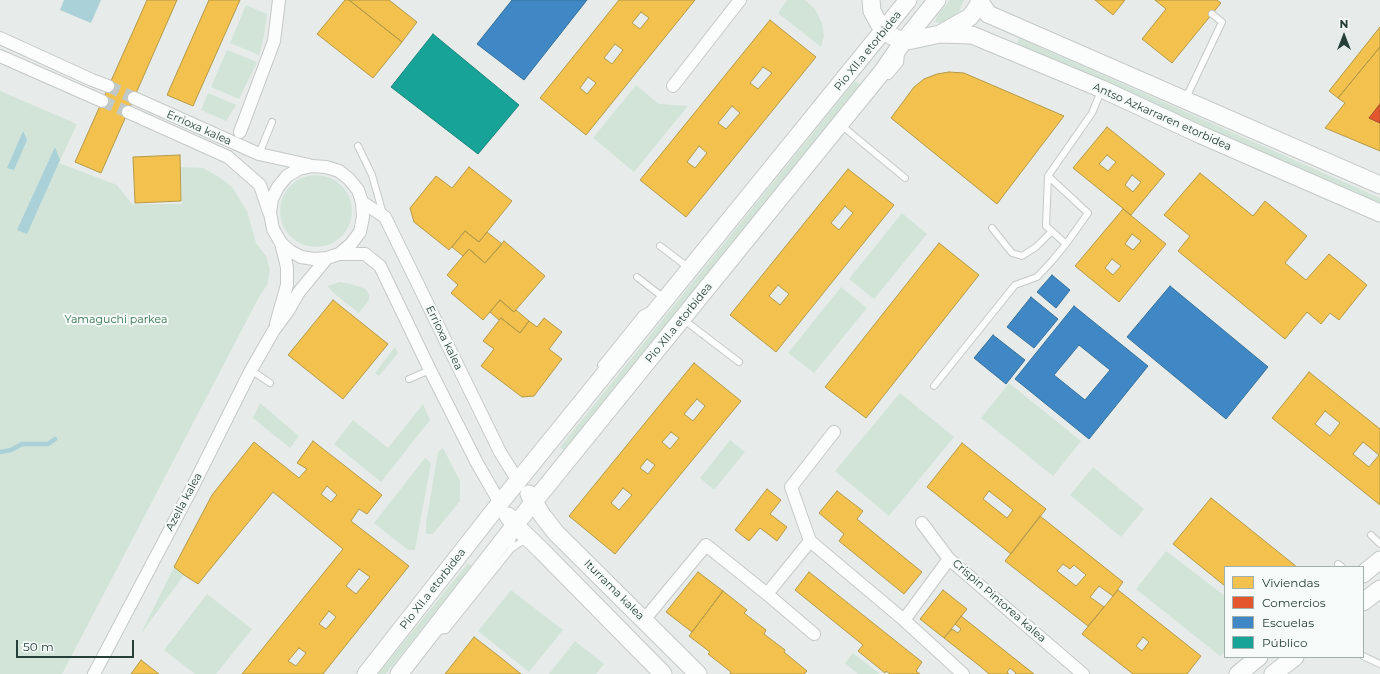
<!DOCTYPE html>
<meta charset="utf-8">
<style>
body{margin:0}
#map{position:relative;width:1380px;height:674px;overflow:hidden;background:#e7ecea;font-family:Montserrat,sans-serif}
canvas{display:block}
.legend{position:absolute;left:1224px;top:566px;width:140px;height:92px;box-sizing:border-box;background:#f6faf8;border:1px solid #a2afac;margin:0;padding:5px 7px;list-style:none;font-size:12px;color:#253f39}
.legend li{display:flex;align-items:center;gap:8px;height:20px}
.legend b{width:20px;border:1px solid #a2afac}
.north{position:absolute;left:1324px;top:16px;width:40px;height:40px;-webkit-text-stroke:3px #f6faf8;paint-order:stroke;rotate:0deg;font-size:11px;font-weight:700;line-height:16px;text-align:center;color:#253f39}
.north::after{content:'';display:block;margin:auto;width:14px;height:18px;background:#253f39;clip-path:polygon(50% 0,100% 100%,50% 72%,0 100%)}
.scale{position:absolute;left:16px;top:640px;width:118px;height:18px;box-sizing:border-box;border:2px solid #253f39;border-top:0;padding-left:5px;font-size:12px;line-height:14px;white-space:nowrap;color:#253f39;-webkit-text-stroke:3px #f6faf8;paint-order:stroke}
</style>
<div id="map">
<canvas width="1380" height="674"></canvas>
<ul class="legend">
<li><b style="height:11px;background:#f2c14e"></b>Viviendas</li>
<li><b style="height:11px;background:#e4572e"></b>Comercios</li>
<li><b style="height:11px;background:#3f88c5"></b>Escuelas</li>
<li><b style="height:11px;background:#17a398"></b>Público</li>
</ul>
<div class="north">N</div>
<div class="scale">50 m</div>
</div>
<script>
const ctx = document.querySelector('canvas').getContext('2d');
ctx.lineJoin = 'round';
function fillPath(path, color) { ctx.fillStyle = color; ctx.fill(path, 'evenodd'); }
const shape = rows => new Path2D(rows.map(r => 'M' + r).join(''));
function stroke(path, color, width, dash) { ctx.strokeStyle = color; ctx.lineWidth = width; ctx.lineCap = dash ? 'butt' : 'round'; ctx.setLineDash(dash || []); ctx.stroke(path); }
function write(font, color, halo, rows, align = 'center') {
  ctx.font = font + ' Montserrat,sans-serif'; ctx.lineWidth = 4; ctx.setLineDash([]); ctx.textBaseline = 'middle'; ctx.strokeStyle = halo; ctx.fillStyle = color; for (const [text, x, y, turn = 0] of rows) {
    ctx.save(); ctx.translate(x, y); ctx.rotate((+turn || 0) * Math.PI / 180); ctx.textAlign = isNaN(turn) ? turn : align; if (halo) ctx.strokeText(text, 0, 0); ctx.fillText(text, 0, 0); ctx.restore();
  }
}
fillPath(shape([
 [787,0,805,0,815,9,822,23,824,36,821,47,778,13],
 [950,0,964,0,959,12,950,19,940,23,935,22,937,16],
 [246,5,267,14,264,36,259,55,230,43],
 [1019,38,1380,198,1380,204,1017,44],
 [227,50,257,62,239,99,211,87],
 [855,81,860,84,565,451,560,447],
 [636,85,659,104,688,106,634,172,593,138],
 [0,91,77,124,59,163,117,185,132,204,182,204,181,167,203,168,219,177,232,187,247,211,256,243,266,256,270,269,267,285,259,297,62,674,0,674],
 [208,93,236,105,226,121,201,110],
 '280 211a36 36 0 1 1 72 0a36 36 0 1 1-72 0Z',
 [902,213,927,234,874,299,849,279],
 [340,282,351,284,366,289,369,295,369,300,359,313,336,295,327,286],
 [841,287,867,308,814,373,788,353],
 [395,347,398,353,379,376,375,373],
 [1009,383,1081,441,1053,476,981,418],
 [900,393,954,437,889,516,835,471],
 [260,403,299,436,290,448,253,418],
 [423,404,430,420,381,482,334,444,353,420,388,448],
 [730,440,745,452,714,490,700,478],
 [443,448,460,481,460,501,433,534,426,534,426,523,438,452],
 [425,458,431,463,415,550,408,550,374,523],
 [1093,467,1144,509,1121,537,1070,495],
 [1166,551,1225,596,1225,652,1220,656,1136,589],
 [468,563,472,566,386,674,378,674],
 [174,567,184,575,140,635],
 [511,590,563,630,529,672,478,631],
 [207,594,252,629,216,674,195,674,164,650],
 [575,641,604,664,596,674,549,674],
 [853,653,880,674,858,674,845,663]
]), '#d2e4d8');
fillPath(shape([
 [64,0,101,0,91,23,60,10],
 [23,131,27,140,14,170,7,168],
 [55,147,60,160,27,234,17,230]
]), '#aad0d8');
const homes = shape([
 [147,0,177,0,101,173,75,162,147,0],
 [209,0,240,0,193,106,167,95,209,0],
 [345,0,349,0,402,42,373,78,317,34,345,0],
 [349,0,389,0,417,22,402,42,349,0],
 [619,0,695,0,586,135,540,98,619,0],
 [641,12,649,18,640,29,632,23,641,12],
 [615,44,623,50,612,64,604,58,615,44],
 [588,77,596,83,587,94,580,88,588,77],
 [1095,0,1125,0,1113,15,1095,0],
 [1155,0,1217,0,1221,3,1172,63,1142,39,1166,9,1155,0],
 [770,20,816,57,686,217,640,180,770,20],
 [763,67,772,73,758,89,750,83,763,67],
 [732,106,740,113,726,129,718,123,732,106],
 [699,146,707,153,695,168,687,162,699,146],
 [1380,27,1380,47,1338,98,1329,91,1380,27],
 [1380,47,1380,104,1369,118,1380,123,1380,151,1325,128,1345,103,1338,98,1380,47],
 [949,72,964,73,1064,116,997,204,891,118,914,87,924,79,937,74,949,72],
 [1107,127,1165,174,1131,215,1073,168,1107,127],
 [1107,155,1116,162,1108,171,1099,164,1107,155],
 [1132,175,1141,182,1133,192,1125,185,1132,175],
 [180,155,181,201,135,203,133,157,180,155],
 [469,167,512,201,479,242,465,231,449,250,414,222,410,208,436,176,452,188,469,167],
 [848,169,894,205,776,352,730,315,848,169],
 [845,206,853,213,839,230,831,223,845,206],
 [778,285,789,294,780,305,769,296,778,285],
 [1200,173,1253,216,1265,201,1307,236,1285,263,1306,280,1329,254,1367,285,1339,320,1330,313,1321,324,1307,312,1285,339,1178,251,1190,236,1164,215,1200,173],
 [1123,209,1166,244,1119,302,1075,266,1123,209],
 [1132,234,1141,241,1133,250,1125,244,1132,234],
 [1112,259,1121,266,1113,275,1105,268,1112,259],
 [465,231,479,242,487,232,502,244,485,263,469,249,463,256,452,247,465,231],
 [504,241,545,276,514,312,500,300,483,320,451,293,458,285,447,275,469,249,485,263,504,241],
 [939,243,979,275,866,418,825,387,939,243],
 [333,300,388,344,343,399,288,355,333,300],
 [500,300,514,312,516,310,529,321,520,333,501,318,499,320,490,312,500,300],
 [501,318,520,333,529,321,537,327,544,318,562,332,549,349,562,359,534,396,522,397,481,366,494,349,483,341,501,318],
 [694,363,741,401,615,554,569,516,694,363],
 [697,399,705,406,693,421,684,414,697,399],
 [671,432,679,438,670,449,662,442,671,432],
 [647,459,655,465,648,474,640,468,647,459],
 [623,488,632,495,619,510,611,503,623,488],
 [1309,372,1380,429,1380,505,1272,418,1309,372],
 [1325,411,1340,423,1330,436,1315,424,1325,411],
 [1363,442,1379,455,1369,467,1353,454,1363,442],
 [313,441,382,495,367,514,359,509,351,521,409,566,323,674,242,674,343,549,273,492,198,584,184,575,174,567,212,495,254,442,299,478,307,469,297,463,313,441],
 [327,486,337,495,331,502,321,494,327,486],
 [359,569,370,577,356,594,346,586,359,569],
 [329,611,336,617,326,629,319,624,329,611],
 [299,648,306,653,296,666,288,661,299,648],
 [962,443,1046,509,1011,554,927,487,962,443],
 [989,491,1013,510,1007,518,983,499,989,491],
 [767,489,781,500,770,514,787,527,777,541,760,528,749,541,735,530,767,489],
 [837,491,863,511,857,519,922,572,904,594,839,541,844,534,819,513,837,491],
 [1211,498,1246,526,1297,567,1225,567,1225,586,1173,544,1211,498],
 [1040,516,1123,582,1113,596,1099,586,1090,597,1104,607,1088,626,1005,561,1040,516],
 [1063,564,1070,569,1074,565,1086,575,1076,586,1057,571,1063,564],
 [698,572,723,591,692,632,666,612,698,572],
 [809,572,922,662,916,671,920,674,890,674,886,671,885,673,858,651,863,645,795,590,809,572],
 [943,590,967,609,944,638,920,619,943,590],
 [1118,590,1201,656,1187,674,1133,674,1082,634,1118,590],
 [1143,637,1149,642,1142,651,1136,646,1143,637],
 [723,591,747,610,744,613,766,630,764,634,785,650,784,652,807,671,804,674,730,674,731,672,708,654,710,652,689,636,723,591],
 [961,616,1034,674,1015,674,1016,673,1010,668,1007,672,1009,674,989,674,981,667,944,638,952,629,958,633,961,629,955,624,961,616],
 [474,637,500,657,521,674,445,674,474,637],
 [141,660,159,674,131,674,141,660]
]);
fillPath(homes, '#f2c14e');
stroke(homes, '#b49a48', 1);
const shops = shape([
 [1380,104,1380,123,1369,118,1380,104]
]);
fillPath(shops, '#e4572e');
stroke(shops, '#ab5031', 1);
const schools = shape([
 [512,0,587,0,524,80,477,44,512,0],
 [1052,275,1070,290,1056,308,1037,292,1052,275],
 [1170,286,1268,367,1226,419,1127,337,1170,286],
 [1031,297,1058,319,1034,348,1007,327,1031,297],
 [1074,306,1148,366,1089,439,1015,379,1074,306],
 [1079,345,1110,370,1085,400,1054,375,1079,345],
 [993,335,1025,360,1006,384,974,358,993,335]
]);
fillPath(schools, '#3f88c5');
stroke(schools, '#37729b', 1);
const public = shape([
 [433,34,519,105,478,154,391,87,433,34]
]);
fillPath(public, '#17a398');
stroke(public, '#1b857c', 1);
stroke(shape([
 [0,452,11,450,22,444,48,444,55,439]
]), '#aad0d8', 4.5);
stroke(shape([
 [108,86,134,98],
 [102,101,128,112]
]), '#c0c9c7', 12, [12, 6]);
const lane = shape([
 [889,76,900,63,901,54],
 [1186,98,1222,22,1212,14],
 [841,125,905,178],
 [358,146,372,175,383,214],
 [259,154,272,122],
 [1048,176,1088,213,1066,244,1046,226,1048,176,1092,113,1102,89],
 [992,228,1012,253,1022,256,1036,247,1052,231],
 [660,246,689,268],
 [637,277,664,298],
 [684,320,739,362],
 [601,365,642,314,650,310],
 [251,370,270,383],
 [409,379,430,370],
 [934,386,1015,285,1037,277,1052,261,1066,244],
 [1371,535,1380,544],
 [511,549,521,542,527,542],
 [1338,564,1342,567],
 [438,631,446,630,499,564,511,549,513,536],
 [1363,656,1380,664]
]);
const street = shape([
 [0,38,92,80,108,86],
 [0,56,102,101],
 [673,86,740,0],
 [134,98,259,154,309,165],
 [128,112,228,157,260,185,269,212],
 [240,132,274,41,279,0],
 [362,202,385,217,500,452,518,481],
 [339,254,365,254,380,266,430,370,477,463,500,503],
 [276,324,287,285,287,267,281,243,273,229,270,213,272,199,278,187,287,176,299,169,312,166,326,167,339,171,349,179,358,190,362,202,363,217,360,232,351,244,339,254,327,258,314,259,301,257,290,251,281,243],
 [922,523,949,559,1083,674],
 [810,541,904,620,963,674],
 [767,594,814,634],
 [644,620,706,545,767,594,810,541,791,487,834,432],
 [904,620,949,559],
 [94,674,192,488,251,370,274,330,288,311,299,292,327,258]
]);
const secondary = shape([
 [871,0,872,11,883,31,903,42,940,34,972,35,1102,89,1199,134,1380,213],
 [979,0,988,14,1380,185],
 [940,34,970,17,980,3],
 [529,494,542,515,556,533,698,674],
 [508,516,515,525,541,550,663,674],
 [1363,574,1380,560],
 [1363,602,1380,589],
 [366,674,500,503,908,0],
 [399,674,515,525,882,72,903,42,937,0],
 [1238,674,1259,657],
 [1273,674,1295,657]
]);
stroke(lane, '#c4c9c7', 8);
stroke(street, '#c4c9c7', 14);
stroke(secondary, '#c3c9c7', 19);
stroke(lane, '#fbfcfc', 6);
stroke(street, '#fbfcfc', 12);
stroke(secondary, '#fbfcfc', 17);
write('11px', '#253f39', '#f6faf8', [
 ["Pio XII.a etorbidea",868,51,-51],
 ["Antso Azkarraren etorbidea",1162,117,24],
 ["Errioxa kalea",199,128,24],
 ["Pio XII.a etorbidea",679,323,-51],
 ["Errioxa kalea",444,338,64],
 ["Azella kalea",184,502,-62],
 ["Pio XII.a etorbidea",433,589,-52],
 ["Iturrama kalea",614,590,45],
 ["Crispin Pintorea kalea",999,601,41]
]);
write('11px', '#31754e', '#f6faf8', [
 ["Yamaguchi parkea",116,320]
]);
</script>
